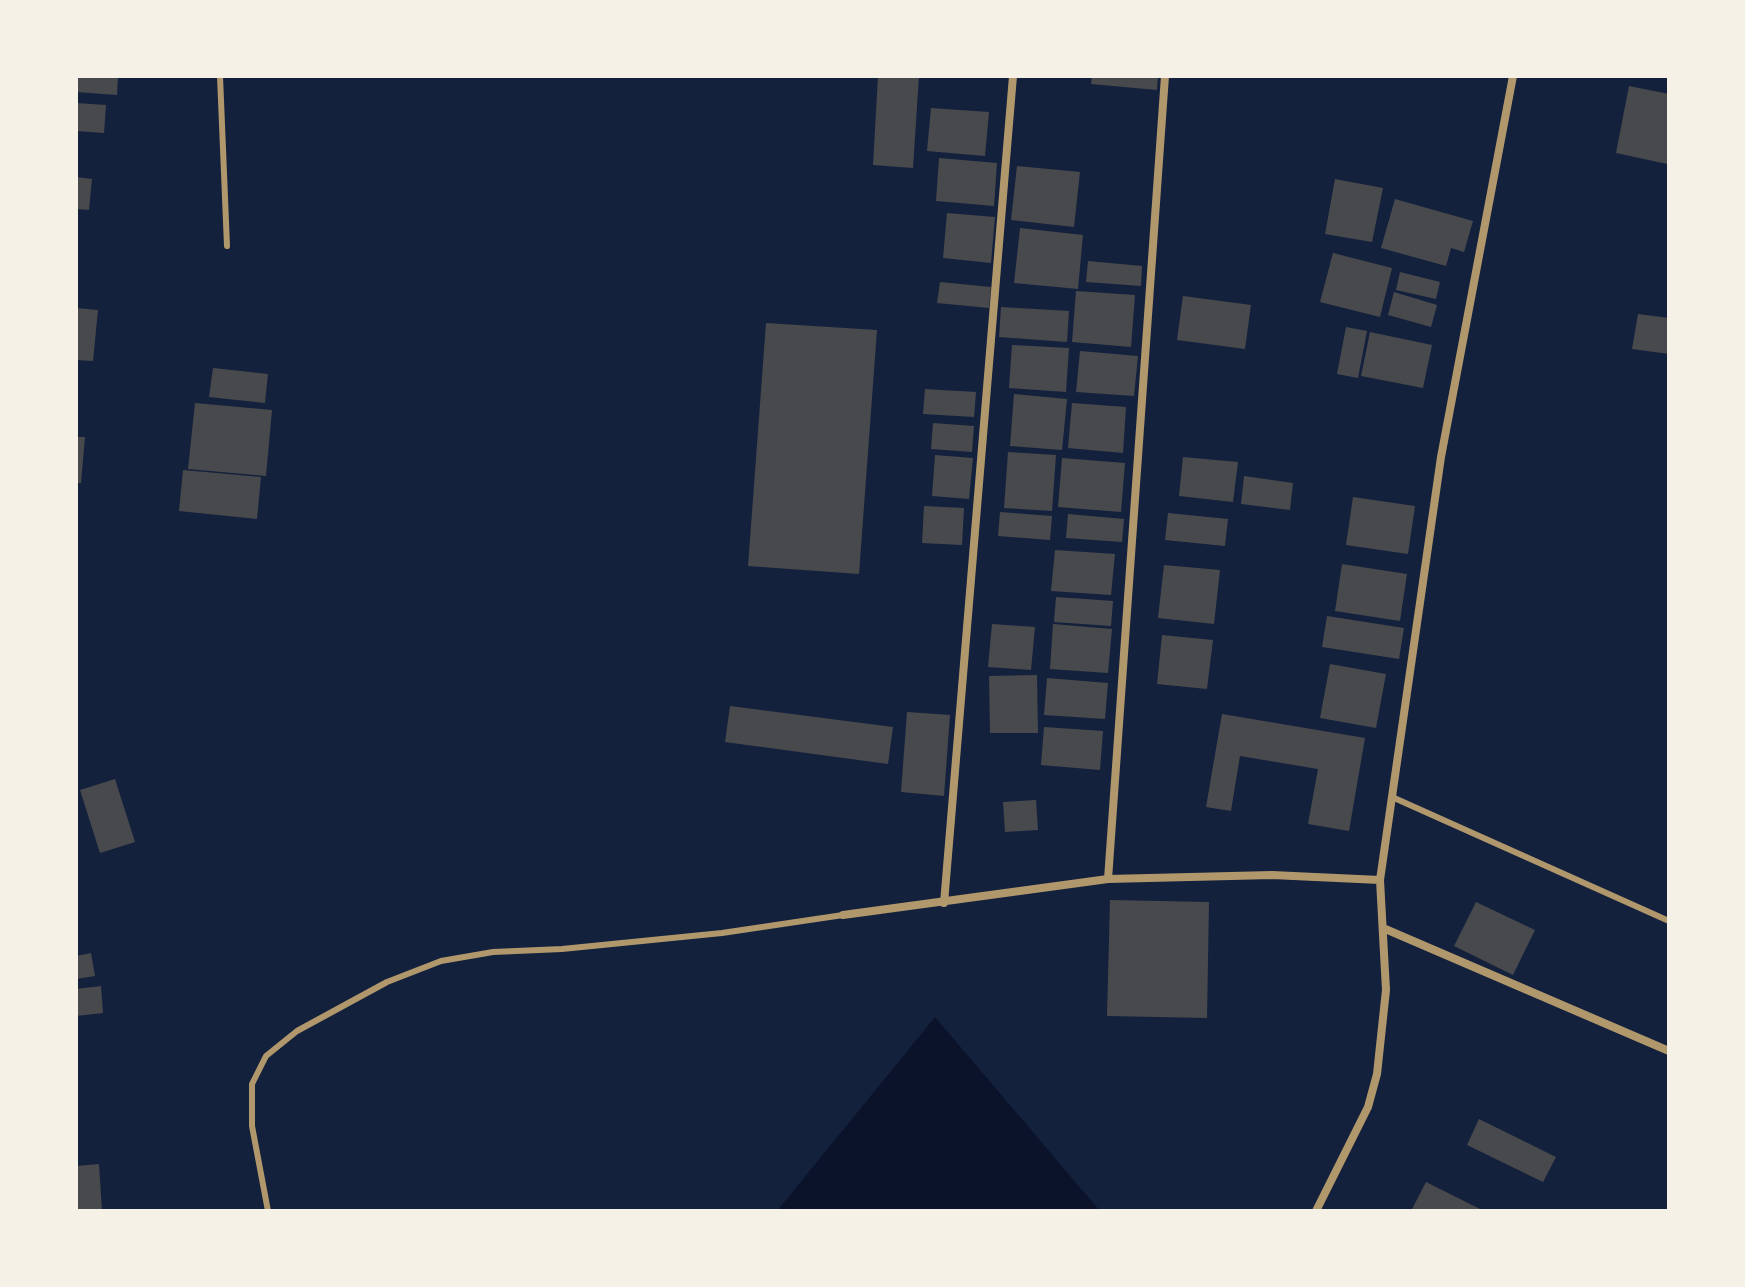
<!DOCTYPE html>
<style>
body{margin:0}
#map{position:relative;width:1745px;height:1287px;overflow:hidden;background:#14213d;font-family:Arial,sans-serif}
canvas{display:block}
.frame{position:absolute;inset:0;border:78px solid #f6f1e7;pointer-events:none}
</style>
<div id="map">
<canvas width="1745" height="1287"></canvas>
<div class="frame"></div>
</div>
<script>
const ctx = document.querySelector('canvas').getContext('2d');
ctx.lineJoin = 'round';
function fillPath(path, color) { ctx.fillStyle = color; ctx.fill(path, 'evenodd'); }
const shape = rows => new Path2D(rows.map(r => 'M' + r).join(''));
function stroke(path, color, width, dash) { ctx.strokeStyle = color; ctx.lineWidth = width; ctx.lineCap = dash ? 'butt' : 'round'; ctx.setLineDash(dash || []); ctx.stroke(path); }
fillPath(shape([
 [935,1017,1100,1211,777,1211]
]), '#0b132b');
fillPath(shape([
 [76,76,118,76,117,95,76,92],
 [878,76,919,76,913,168,873,165],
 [1092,76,1158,76,1157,90,1091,84],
 [1629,86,1669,94,1667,164,1616,153],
 [76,103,106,105,104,133,76,131],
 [931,108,989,112,985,156,927,151],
 [939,158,997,163,994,206,936,201],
 [1017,166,1080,172,1074,227,1011,220],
 [76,177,92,179,89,210,76,209],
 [1335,179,1383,188,1372,242,1325,234],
 [1395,199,1473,221,1464,252,1451,248,1446,266,1381,248],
 [947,213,995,217,991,263,943,258],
 [1020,228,1083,235,1078,289,1014,283],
 [1333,253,1392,268,1380,317,1320,302],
 [1088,261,1142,266,1141,286,1086,282],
 [1400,272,1440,282,1436,299,1396,290],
 [940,282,991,287,989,308,937,303],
 [1076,291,1135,295,1131,347,1072,342],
 [1394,292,1437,305,1431,327,1388,315],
 [1183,296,1251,305,1245,349,1177,340],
 [1001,307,1069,311,1067,342,999,337],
 [76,308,98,310,93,361,76,360],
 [1638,314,1669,318,1669,354,1632,349],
 [766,323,877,330,859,574,748,566],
 [1346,327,1367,331,1358,378,1337,374],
 [1370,332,1432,345,1423,388,1361,376],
 [1012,345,1069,348,1066,392,1009,388],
 [1080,351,1138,356,1134,396,1076,392],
 [213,368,268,374,265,403,209,397],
 [925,389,976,392,974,417,923,414],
 [1014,394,1067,399,1062,450,1010,446],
 [195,403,272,410,266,476,188,469],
 [1072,403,1126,407,1123,453,1068,448],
 [933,423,974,426,972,452,931,449],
 [76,437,85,437,81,483,76,483],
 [1008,452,1056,455,1052,511,1004,508],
 [935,455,973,458,969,499,932,496],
 [1183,457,1238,462,1233,502,1179,496],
 [1062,458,1125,463,1121,512,1058,507],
 [183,470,261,477,257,519,179,511],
 [1244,476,1293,483,1290,510,1241,504],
 [1353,497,1415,506,1408,554,1346,545],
 [924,506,964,508,962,545,922,543],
 [1000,512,1052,516,1050,540,998,536],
 [1168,513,1228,519,1225,546,1165,540],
 [1068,514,1124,519,1122,542,1066,538],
 [1055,550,1115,554,1111,595,1051,591],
 [1342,564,1407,574,1400,621,1335,611],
 [1164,565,1220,570,1214,624,1158,618],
 [1056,597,1113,601,1111,626,1054,622],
 [1327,616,1404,628,1399,659,1322,647],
 [992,624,1035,627,1031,670,988,667],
 [1053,624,1112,629,1108,673,1050,669],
 [1162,635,1213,640,1207,689,1157,684],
 [1330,664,1386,674,1376,728,1320,718],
 [1037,675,1038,733,990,733,989,676],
 [1047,678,1108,683,1105,719,1044,715],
 [730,706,893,727,888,764,725,742],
 [907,712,950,715,944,796,901,792],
 [1222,714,1365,738,1349,831,1308,824,1318,769,1240,756,1231,811,1206,807],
 [1044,727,1103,731,1100,770,1041,765],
 [115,779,135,842,100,853,80,790],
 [1036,800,1038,830,1005,832,1003,802],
 [1110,900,1209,902,1207,1018,1107,1016],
 [1476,902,1535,930,1513,975,1454,946],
 [91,953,95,976,76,979,76,956],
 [101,986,103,1013,76,1016,76,989],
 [1479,1119,1556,1157,1543,1182,1467,1145],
 [99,1164,102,1211,76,1211,76,1166],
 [1426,1182,1484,1211,1411,1211]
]), '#48494c');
stroke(shape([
 [220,76,227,246],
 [1392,797,1669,921],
 [268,1211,252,1126,252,1084,266,1056,297,1031,387,982,441,961,493,952,562,949,722,933,843,915]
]), '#b1986c', 6);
stroke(shape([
 [1108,879,1165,76],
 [944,903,1013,76],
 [843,915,1108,879,1272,875,1380,880],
 [1383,928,1669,1051],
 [1316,1211,1368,1107,1377,1074,1386,990,1380,880,1441,457,1513,76]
]), '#b1986c', 8);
</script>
